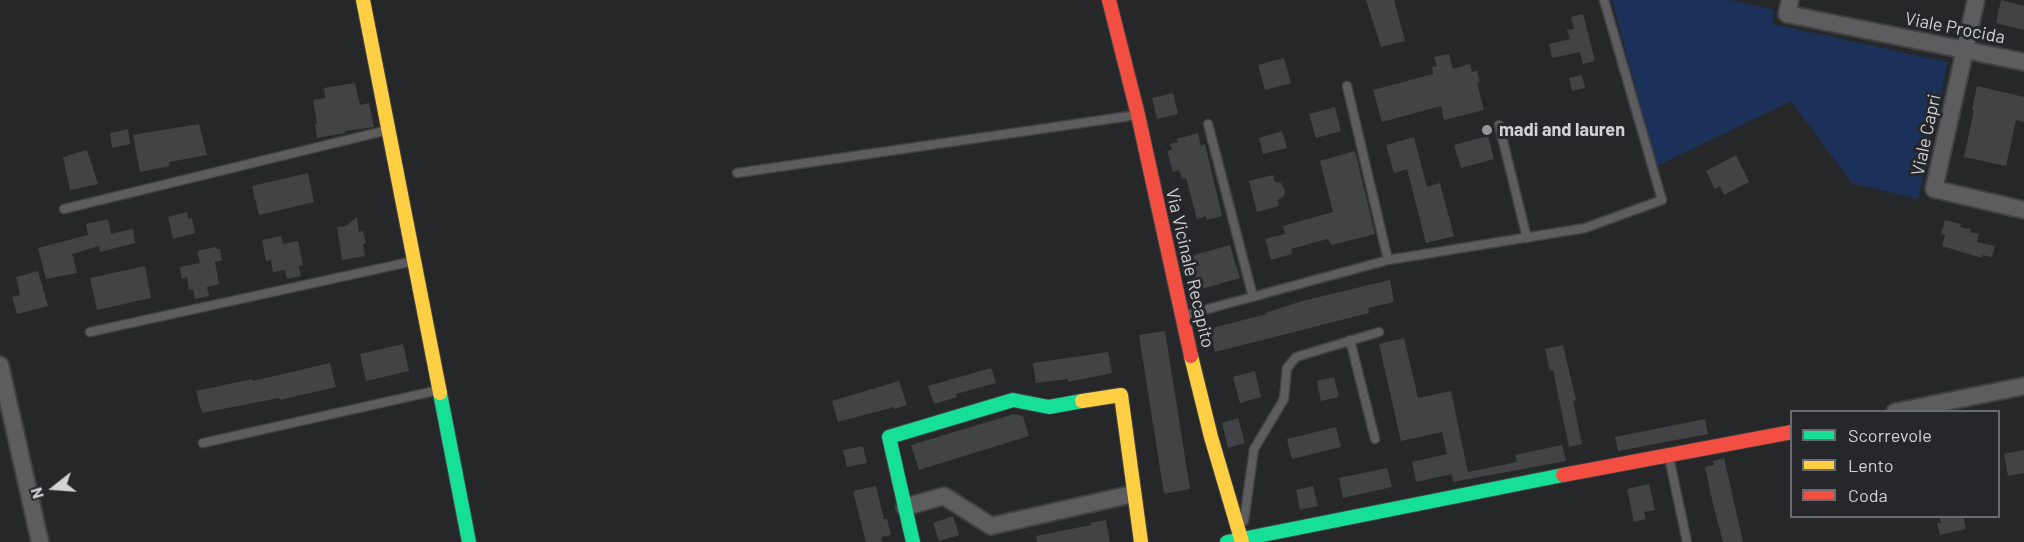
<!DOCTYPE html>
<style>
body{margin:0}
#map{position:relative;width:2024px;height:542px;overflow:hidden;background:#262729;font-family:Barlow,sans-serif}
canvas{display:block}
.legend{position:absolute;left:1790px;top:410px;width:210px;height:108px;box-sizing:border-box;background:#25272a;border:2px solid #6a6b6e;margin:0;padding:8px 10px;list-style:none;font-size:18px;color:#d1d2d3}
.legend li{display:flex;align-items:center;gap:12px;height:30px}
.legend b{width:30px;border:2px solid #6a6b6e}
.north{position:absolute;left:24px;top:458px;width:60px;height:60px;-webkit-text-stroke:4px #25272a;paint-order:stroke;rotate:253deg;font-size:16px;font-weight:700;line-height:24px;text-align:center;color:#d1d2d3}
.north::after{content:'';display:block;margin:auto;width:21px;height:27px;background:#d1d2d3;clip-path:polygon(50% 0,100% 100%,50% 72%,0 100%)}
</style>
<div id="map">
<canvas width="2024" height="542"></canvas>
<ul class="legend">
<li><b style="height:8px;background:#16e098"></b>Scorrevole</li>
<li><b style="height:8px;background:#ffcf43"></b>Lento</li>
<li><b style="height:8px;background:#f24e42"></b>Coda</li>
</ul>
<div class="north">N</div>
</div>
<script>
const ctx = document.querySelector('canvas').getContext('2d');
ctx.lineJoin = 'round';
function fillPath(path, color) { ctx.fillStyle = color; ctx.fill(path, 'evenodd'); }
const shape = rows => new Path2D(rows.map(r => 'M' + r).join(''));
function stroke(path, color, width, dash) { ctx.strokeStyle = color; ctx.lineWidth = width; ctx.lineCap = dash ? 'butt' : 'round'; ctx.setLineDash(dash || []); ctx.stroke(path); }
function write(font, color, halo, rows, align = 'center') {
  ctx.font = font + ' Barlow,sans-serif'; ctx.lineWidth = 6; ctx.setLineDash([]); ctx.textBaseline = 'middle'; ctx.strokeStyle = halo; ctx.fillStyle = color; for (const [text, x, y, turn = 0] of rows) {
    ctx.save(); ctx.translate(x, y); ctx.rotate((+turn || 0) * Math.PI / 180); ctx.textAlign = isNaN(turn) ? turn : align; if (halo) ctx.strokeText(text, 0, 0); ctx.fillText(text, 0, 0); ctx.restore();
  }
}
fillPath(shape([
 [1612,0,1730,0,1774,10,1772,24,1948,62,1918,199,1852,183,1791,101,1657,166]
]), '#1c3159');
fillPath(shape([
 [1366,0,1394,0,1405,41,1381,47],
 [2001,0,2024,6,2024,30,1996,23],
 [1583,14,1595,61,1583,64,1580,52,1552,58,1549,44,1570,39,1567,30,1574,29,1571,17],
 [1449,54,1453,69,1470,64,1472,72,1477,70,1480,82,1477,83,1484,110,1444,120,1441,106,1382,122,1373,90,1433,74,1432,67,1437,66,1434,57],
 [1284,58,1291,83,1265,90,1258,65],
 [1582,75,1585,88,1572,91,1569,78],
 [355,83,360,105,369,103,374,127,345,131,345,133,317,138,315,124,317,123,313,100,325,98,324,88],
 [1977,86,2024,97,2024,122,2016,120,2006,166,1964,157,1974,110,1972,110],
 [1173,93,1178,114,1157,119,1152,98],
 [1335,107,1341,131,1316,138,1309,114],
 [199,124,207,155,169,162,170,166,140,172,133,135],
 [128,129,130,144,112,148,110,133],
 [1282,131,1287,148,1263,154,1259,138],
 [1198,133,1201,146,1205,144,1222,216,1207,220,1206,216,1197,219,1186,178,1182,179,1179,170,1173,172,1167,151,1172,150,1170,144,1178,142,1177,139],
 [1488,136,1494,159,1461,168,1454,145],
 [1414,137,1427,187,1440,183,1454,236,1426,243,1407,169,1394,173,1386,145],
 [87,150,98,184,70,190,63,157],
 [1355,151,1375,234,1332,245,1327,239,1291,249,1292,254,1271,260,1265,239,1285,234,1283,226,1333,212,1320,161],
 [1736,155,1749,182,1724,195,1720,186,1715,189,1706,171],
 [308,173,314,202,259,215,252,186],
 [1273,175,1275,182,1281,183,1285,191,1284,196,1278,200,1279,206,1257,212,1249,181],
 [187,212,188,219,192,218,195,233,173,239,168,217],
 [357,217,359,232,363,231,366,243,363,244,365,256,342,260,337,227,346,226],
 [108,219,111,234,133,229,135,243,100,252,99,246,72,254,77,273,46,279,38,248,88,235,86,224],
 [1945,220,1961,224,1960,227,1971,229,1970,232,1979,234,1977,242,1995,246,1992,257,1982,255,1982,258,1942,246,1945,235,1941,234],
 [281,236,283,244,298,241,303,265,299,266,301,276,287,279,285,270,273,272,271,260,266,261,262,240],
 [1230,245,1240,278,1198,290,1191,256],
 [216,247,217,249,220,249,222,260,215,262,219,284,207,287,209,296,195,299,193,289,189,290,187,277,182,279,180,267,200,263,197,251],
 [145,266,151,298,97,310,90,278],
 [38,271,48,306,17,314,12,297,20,295,16,277],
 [1390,280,1394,302,1368,308,1369,313,1215,352,1209,329,1266,314,1265,313,1302,301],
 [1165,331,1190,489,1164,494,1139,335],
 [1404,338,1418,398,1451,391,1468,472,1517,462,1515,455,1562,445,1566,461,1453,482,1452,474,1416,482,1412,462,1447,454,1442,432,1401,441,1379,344],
 [403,344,409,371,366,381,360,354],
 [1563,345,1576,400,1573,401,1582,444,1569,447,1553,370,1550,371,1545,349],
 [1108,352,1112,373,1068,382,1068,379,1036,383,1033,363],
 [330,363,336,387,280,400,279,398,202,413,196,391,252,379,253,381],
 [991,368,996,383,956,394,957,397,934,404,928,386],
 [1255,371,1261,397,1240,403,1233,377],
 [1334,377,1339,397,1321,401,1317,381],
 [899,381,907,405,894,409,894,407,838,422,832,401],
 [1014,414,1023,416,1029,436,919,470,911,445],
 [1238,418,1245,443,1228,448,1222,423],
 [1705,419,1708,434,1618,451,1615,437],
 [1336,427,1341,447,1292,459,1287,439],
 [863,446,867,463,847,467,843,450],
 [2024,450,2024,473,2008,476,2004,454],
 [1724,458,1738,520,1743,542,1723,542,1713,504,1705,467,1714,465,1713,461],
 [1387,468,1392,487,1343,498,1339,478],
 [1649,484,1655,510,1644,512,1646,519,1634,522,1627,489],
 [876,486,884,519,887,519,891,535,881,537,882,542,866,542,853,491],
 [1313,486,1318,506,1300,510,1296,490],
 [953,516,959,535,939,541,933,523],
 [1939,516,1963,516,1966,529,1940,535,1937,523,1941,523],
 [1106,520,1110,542,1037,542,1036,536,1091,525,1090,523]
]), '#424344');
const lane = shape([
 [1347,86,1388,260],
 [1208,124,1253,297],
 [1499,125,1527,238],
 [737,173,1137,115],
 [64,209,388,130],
 [1182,316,1388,260,1585,228,1662,200,1604,0],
 [90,332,414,261],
 [1350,340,1375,439],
 [203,443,439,390],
 [1669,457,1687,542],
 [1244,521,1254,449,1284,399,1287,368,1296,357,1379,332]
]);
const street = shape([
 [1790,0,1787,14,2024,62],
 [1976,0,1934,189,2024,210],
 [0,365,40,542],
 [1895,412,2024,386],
 [905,507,944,496,991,526,1133,494]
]);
const fast = shape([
 [440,393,469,542],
 [913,542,889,437,1013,400,1049,407,1082,401],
 [1227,542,1563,475]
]);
const slow = shape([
 [363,0,440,393],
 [1191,356,1211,437,1242,542],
 [1082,401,1121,395,1141,542]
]);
const jam = shape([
 [1109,0,1138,115,1191,356],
 [1563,475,1792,432]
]);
stroke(lane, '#424244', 11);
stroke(street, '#424244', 20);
stroke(fast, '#424244', 16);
stroke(slow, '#424244', 16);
stroke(jam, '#424244', 16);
stroke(lane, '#5d5d5f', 8);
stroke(street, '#5d5d5f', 16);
stroke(fast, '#16e098', 14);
stroke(slow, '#ffcf43', 14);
stroke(jam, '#f24e42', 14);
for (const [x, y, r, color] of [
 [1487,130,6,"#959698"]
]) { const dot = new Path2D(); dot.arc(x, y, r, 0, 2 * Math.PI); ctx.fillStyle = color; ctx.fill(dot); stroke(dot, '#25272a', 2); }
write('18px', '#d1d2d3', '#25272a', [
 ["Viale Procida",1955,28,11],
 ["Viale Capri",1926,135,-78],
 ["Via Vicinale Recapito",1190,268,77]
]);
write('bold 18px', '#d1d2d3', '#25272a', [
 ["madi and lauren",1499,130]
], 'left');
</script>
